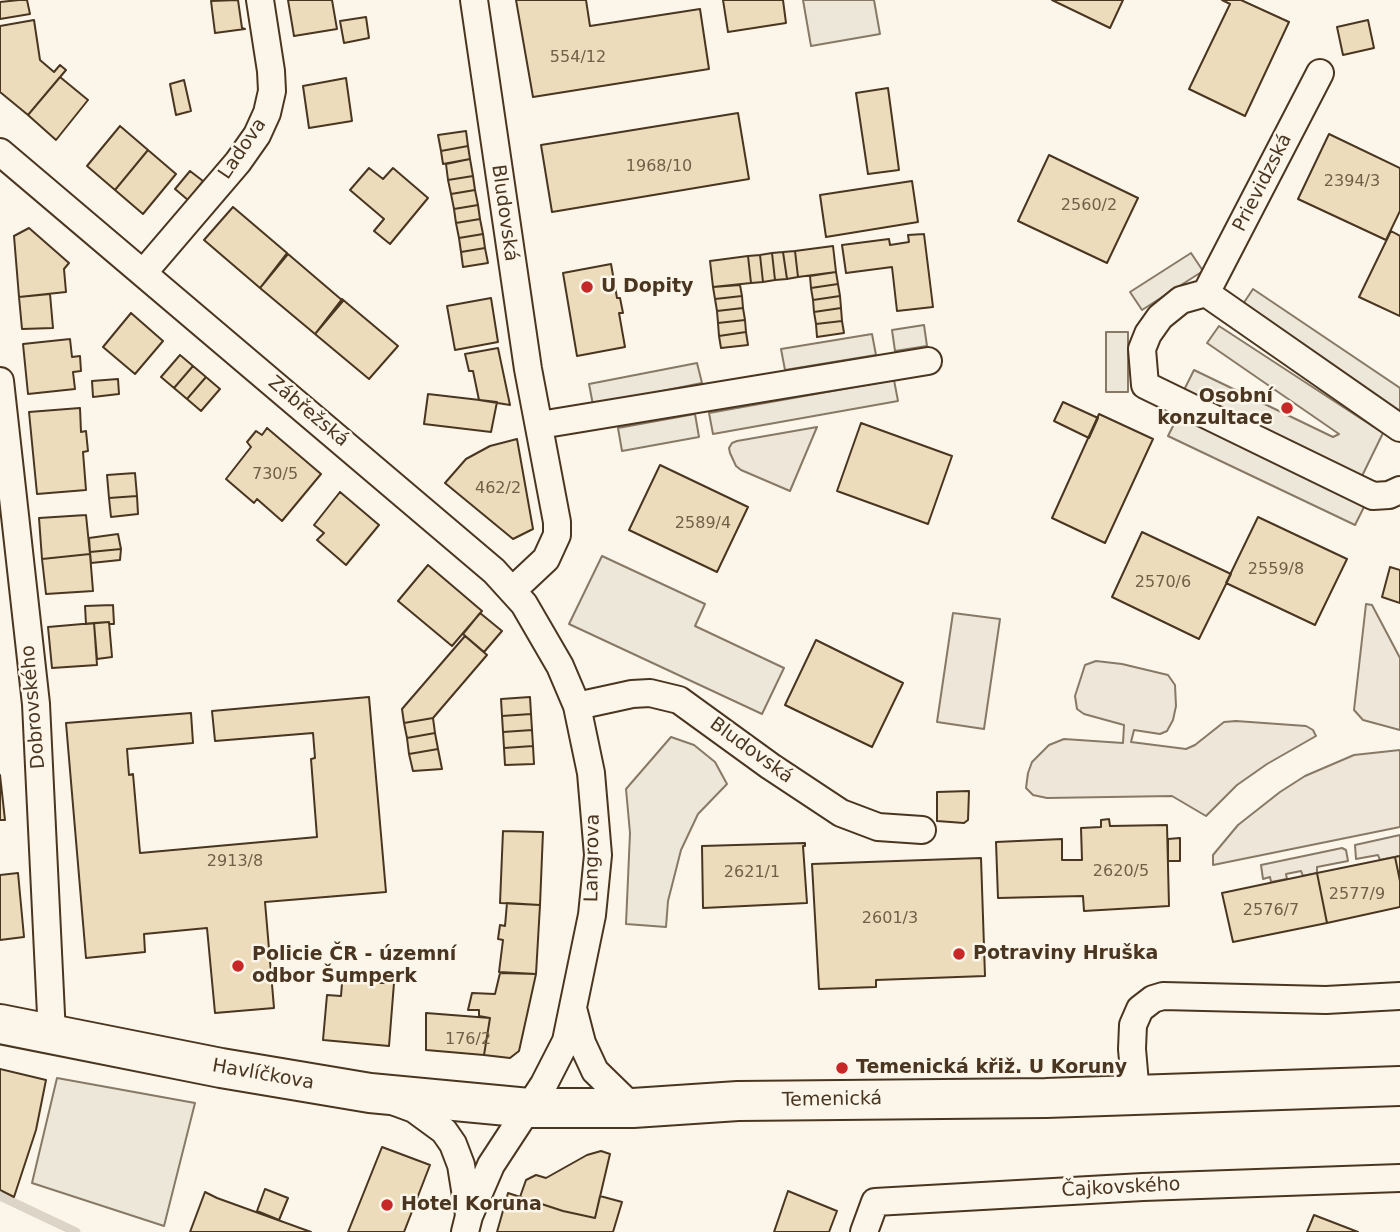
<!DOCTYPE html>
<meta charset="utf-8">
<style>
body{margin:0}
canvas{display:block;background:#fbf6e9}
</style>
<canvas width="1400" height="1232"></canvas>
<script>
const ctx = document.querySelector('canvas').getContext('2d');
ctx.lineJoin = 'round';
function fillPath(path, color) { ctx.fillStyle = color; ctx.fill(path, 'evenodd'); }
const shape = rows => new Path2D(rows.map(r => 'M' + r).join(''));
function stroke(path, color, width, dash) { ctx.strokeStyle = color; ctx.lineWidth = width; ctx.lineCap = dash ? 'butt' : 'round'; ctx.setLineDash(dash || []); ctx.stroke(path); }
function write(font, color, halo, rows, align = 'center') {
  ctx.font = font + ' "DejaVu Sans",sans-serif'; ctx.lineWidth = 5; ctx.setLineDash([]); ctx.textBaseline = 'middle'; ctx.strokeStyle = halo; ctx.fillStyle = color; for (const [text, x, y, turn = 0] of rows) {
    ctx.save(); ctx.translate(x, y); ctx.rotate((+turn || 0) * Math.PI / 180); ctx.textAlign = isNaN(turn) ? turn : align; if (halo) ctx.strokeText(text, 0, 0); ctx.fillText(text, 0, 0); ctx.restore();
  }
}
const green = shape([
 [817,427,790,491,741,470,736,466,730,453,729,448,732,443,737,441,817,427],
 [1366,604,1372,605,1400,658,1400,730,1363,720,1354,710,1366,604],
 [953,613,1000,619,984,729,937,722,953,613],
 [1096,661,1122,664,1168,675,1175,685,1176,706,1173,720,1167,731,1160,734,1134,730,1131,742,1186,749,1195,745,1224,722,1236,721,1306,726,1313,730,1316,736,1267,764,1237,785,1206,816,1172,796,1047,798,1033,795,1026,788,1028,773,1032,762,1049,745,1064,739,1123,743,1124,725,1084,714,1077,709,1075,696,1085,665,1096,661],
 [1400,750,1400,827,1213,865,1213,855,1238,825,1280,792,1305,776,1354,755,1400,750],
 [1400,835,1400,856,1380,860,1378,855,1356,859,1355,845,1400,835],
 [1342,848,1346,850,1348,861,1317,867,1317,873,1303,876,1301,871,1286,874,1287,879,1271,882,1270,877,1263,879,1261,865,1342,848]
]);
fillPath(green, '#ede6d9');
stroke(green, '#887966', 2);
const parking = shape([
 [803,0,874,0,880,34,811,46,803,0],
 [1191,253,1203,271,1142,310,1130,292,1191,253],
 [1253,289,1400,388,1400,414,1241,307,1253,289],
 [924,325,927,346,895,351,892,330,924,325],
 [1219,326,1383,433,1362,476,1184,390,1194,370,1333,437,1339,434,1207,343,1219,326],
 [1106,332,1128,332,1128,392,1106,392,1106,332],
 [872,334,876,355,785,370,781,349,872,334],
 [697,363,702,383,593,405,589,384,697,363],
 [894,380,898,401,713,434,709,413,894,380],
 [695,414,699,437,622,451,618,428,695,414],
 [1178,416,1365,505,1355,525,1168,436,1178,416],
 [602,556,705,604,695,626,784,668,762,714,569,624,602,556],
 [671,737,694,745,715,762,727,784,698,814,681,850,668,901,666,927,626,924,630,833,626,789,671,737],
 [57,1078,195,1103,164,1226,32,1183,57,1078]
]);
fillPath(parking, '#ede7d9');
stroke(parking, '#887966', 2);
stroke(shape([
 [0,1196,76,1232]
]), '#dcd4c6', 9);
const building = shape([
 [19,0,27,0,30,14,0,19,0,2,19,0],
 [238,0,242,28,245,29,215,33,211,1,238,0],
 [288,0,332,0,337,29,294,36,288,0],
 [516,0,586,0,590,26,700,9,709,69,533,97,516,0],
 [723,0,783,0,786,23,728,32,723,0],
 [1052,0,1123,0,1110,28,1052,0],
 [1222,0,1241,0,1289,22,1245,116,1189,89,1230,4,1222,0],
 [366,17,369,38,344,43,340,21,366,17],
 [34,20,40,60,54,72,60,65,66,70,28,115,0,92,0,26,34,20],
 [1368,20,1374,48,1343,55,1337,27,1368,20],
 [60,77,88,100,56,140,28,115,60,77],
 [346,78,352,121,309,128,303,86,346,78],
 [184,80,191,111,176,115,170,84,184,80],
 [888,88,899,170,868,174,856,93,888,88],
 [738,113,749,179,552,212,541,145,738,113],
 [120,126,148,150,115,190,87,166,120,126],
 [466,131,468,146,441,151,438,135,466,131],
 [1329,134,1400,168,1400,211,1386,240,1298,199,1329,134],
 [468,146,470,159,443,164,441,151,468,146],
 [148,150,176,174,143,214,115,190,148,150],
 [1049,155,1138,198,1107,263,1018,221,1049,155],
 [470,159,473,176,448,180,446,164,470,159],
 [369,168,383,179,393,168,428,198,390,244,374,231,384,219,350,190,369,168],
 [190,171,203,181,188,200,175,189,190,171],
 [473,176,475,190,451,194,448,180,473,176],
 [912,181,918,222,826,237,820,195,912,181],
 [475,190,478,205,454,209,451,194,475,190],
 [478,205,480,219,456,223,454,209,478,205],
 [233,207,287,253,260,288,204,240,233,207],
 [480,219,483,234,459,238,456,223,480,219],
 [29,228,69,263,64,269,66,292,19,297,14,236,29,228],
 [1391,231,1400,236,1400,316,1359,297,1391,231],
 [483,234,485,248,461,252,459,238,483,234],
 [924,234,933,307,897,311,892,267,846,273,842,245,889,239,890,245,909,242,908,235,924,234],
 [833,246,836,272,798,277,795,251,833,246],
 [485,248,488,263,463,267,461,252,485,248],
 [795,251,798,277,787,279,783,252,795,251],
 [783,252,787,279,775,280,772,253,783,252],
 [772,253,775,280,763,282,760,255,772,253],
 [288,254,343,301,315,334,260,288,288,254],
 [760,255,763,282,751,283,748,256,760,255],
 [748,256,751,283,713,287,710,261,748,256],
 [611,264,617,298,620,298,623,313,619,313,625,347,577,356,563,273,611,264],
 [836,272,838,284,811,288,810,276,836,272],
 [838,284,840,296,813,300,811,288,838,284],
 [740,285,742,296,715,299,713,287,740,285],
 [50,294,53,328,22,329,19,297,50,294],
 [742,296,743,308,717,311,715,299,742,296],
 [840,296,841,308,814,312,813,300,840,296],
 [491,298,498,342,455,350,447,306,491,298],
 [342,299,398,346,369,379,315,334,342,299],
 [743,308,745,320,718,323,717,311,743,308],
 [841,308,842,321,816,324,814,312,841,308],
 [131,313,163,341,135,374,103,347,131,313],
 [745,320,746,332,719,336,718,323,745,320],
 [842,321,844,333,817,337,816,324,842,321],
 [746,332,748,345,721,348,719,336,746,332],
 [70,339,72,357,80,356,81,371,73,372,75,389,28,394,23,344,70,339],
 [498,348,510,405,479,400,473,371,469,371,465,354,498,348],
 [180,355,193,366,174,388,161,377,180,355],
 [193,366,206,377,187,399,174,388,193,366],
 [206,377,220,389,201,411,187,399,206,377],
 [118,379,119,394,93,397,92,381,118,379],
 [428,394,497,402,491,432,424,424,428,394],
 [1063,402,1098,418,1089,438,1054,421,1063,402],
 [80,408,81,432,86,431,88,451,83,452,86,490,37,494,29,412,80,408],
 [1099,414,1153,439,1105,543,1052,518,1099,414],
 [861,423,952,456,928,524,837,491,861,423],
 [267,428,321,474,282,521,257,499,254,503,226,479,251,447,247,442,256,431,262,435,267,428],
 [517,439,533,529,513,539,445,483,466,459,490,446,517,439],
 [660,465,748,507,717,572,629,530,660,465],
 [135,473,137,496,109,498,107,475,135,473],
 [340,492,379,525,346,565,317,540,324,533,314,525,340,492],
 [137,496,138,514,111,517,109,498,137,496],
 [86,515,90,554,42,559,39,518,86,515],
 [1258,517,1347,559,1315,625,1226,583,1258,517],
 [1142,532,1231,574,1199,639,1112,597,1142,532],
 [118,534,121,549,90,552,89,538,118,534],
 [121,549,120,560,91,563,90,552,121,549],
 [90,554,93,591,46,594,42,559,90,554],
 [428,565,482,611,452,646,398,601,428,565],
 [1390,567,1400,570,1400,603,1382,597,1390,567],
 [113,605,114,624,109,624,109,622,86,624,85,606,113,605],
 [480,613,502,631,484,652,463,634,480,613],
 [109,622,112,657,97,659,94,623,109,622],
 [94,623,97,665,52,668,48,627,94,623],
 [465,636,487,655,433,718,404,723,402,709,465,636],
 [816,640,903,683,872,747,785,705,816,640],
 [369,697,386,892,265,902,274,1008,215,1013,207,928,144,934,145,952,86,958,66,723,191,713,193,743,127,749,129,775,133,774,140,853,317,837,311,759,315,758,313,733,215,741,212,711,369,697],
 [530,697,531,714,502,716,501,699,530,697],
 [531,714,532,730,503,732,502,716,531,714],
 [433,718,435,733,407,738,404,723,433,718],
 [532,730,533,746,504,748,503,732,532,730],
 [435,733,438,749,409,754,407,738,435,733],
 [533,746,534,764,505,765,504,748,533,746],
 [438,749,442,769,413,771,409,754,438,749],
 [0,775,5,820,0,820,0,775],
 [969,791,968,820,964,823,937,821,937,792,969,791],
 [1109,819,1110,826,1167,825,1169,906,1084,911,1083,896,998,898,996,842,1062,839,1062,860,1082,860,1081,828,1101,827,1101,820,1109,819],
 [503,831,543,832,540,905,500,903,503,831],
 [1180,838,1180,861,1168,861,1168,839,1180,838],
 [805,843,805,846,803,846,807,903,703,908,702,846,805,843],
 [1400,856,1400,881,1395,857,1400,856],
 [1395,857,1400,881,1400,907,1327,923,1317,873,1395,857],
 [981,858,985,976,876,980,876,987,819,989,812,864,981,858],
 [18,873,24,937,0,940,0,875,18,873],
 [1317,873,1327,923,1233,942,1222,893,1317,873],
 [507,903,540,905,536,974,499,972,503,940,498,939,500,925,505,926,507,903],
 [500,973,536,974,519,1051,510,1058,484,1055,490,1018,479,1016,479,1010,468,1010,472,993,495,994,500,973],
 [342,983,394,983,389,1046,323,1040,327,995,341,996,342,983],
 [426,1013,490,1018,484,1055,426,1050,426,1013],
 [0,1069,46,1080,36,1130,14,1197,0,1190,0,1069],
 [382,1147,430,1165,404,1232,348,1232,382,1147],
 [601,1151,610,1154,595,1218,563,1211,520,1197,526,1180,536,1175,546,1178,587,1155,601,1151],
 [265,1189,288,1198,279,1220,257,1211,265,1189],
 [788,1191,837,1211,829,1232,774,1232,788,1191],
 [205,1192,217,1198,311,1232,190,1232,205,1192],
 [508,1193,563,1211,595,1218,600,1196,622,1202,613,1232,497,1232,508,1193],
 [1314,1215,1358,1232,1307,1232,1314,1215]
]);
fillPath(building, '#ecdcbc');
stroke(building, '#4a3520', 2);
const street = shape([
 [474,0,528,369,557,522,557,535,546,559,513,590],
 [0,152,494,571,524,604,560,666,577,706,591,773,598,855,592,915,566,1041,544,1084,491,1165,469,1216,465,1232],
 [144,272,238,162,257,135,267,113,272,91,271,71,260,0],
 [1206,293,1320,73],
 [0,381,36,704,52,1035],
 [540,425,928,361],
 [1400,428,1206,293,1181,300,1160,317,1148,334,1142,349,1145,385,1373,496,1389,495,1400,490],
 [577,706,632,694,650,693,679,700,770,766,841,813,878,827,922,830],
 [574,1012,582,1043,595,1071,633,1108],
 [1136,1095,1132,1049,1133,1025,1140,1009,1153,999,1163,996,1326,1000,1400,996],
 [395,1102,414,1109,444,1131,453,1144,461,1165,469,1215],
 [864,1232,875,1202,1143,1187,1400,1178]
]);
const secondary = shape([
 [0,1024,221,1068,370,1093,529,1108,633,1108,738,1101,1046,1098,1400,1086]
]);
stroke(street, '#4a3520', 30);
stroke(secondary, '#4a3520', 42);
stroke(street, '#fbf6e9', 26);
stroke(secondary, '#fbf6e9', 38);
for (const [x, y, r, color] of [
 [587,287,7,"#c62828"],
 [1287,408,7,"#c62828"],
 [959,954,7,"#c62828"],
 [238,966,7,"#c62828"],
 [842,1068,7,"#c62828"],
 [387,1205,7,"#c62828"]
]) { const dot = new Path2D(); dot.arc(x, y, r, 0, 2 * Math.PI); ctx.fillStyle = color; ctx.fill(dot); stroke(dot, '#fbf6e9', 2.5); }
write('16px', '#725f47', null, [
 ["554/12",578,58],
 ["1968/10",659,167],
 ["2394/3",1352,182],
 ["2560/2",1089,206],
 ["730/5",275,475],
 ["462/2",498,489],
 ["2589/4",703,524],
 ["2559/8",1276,570],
 ["2570/6",1163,583],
 ["2913/8",235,862],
 ["2620/5",1121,872],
 ["2621/1",752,873],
 ["2577/9",1357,895],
 ["2576/7",1271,911],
 ["2601/3",890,919],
 ["176/2",468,1040]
]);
write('19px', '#4a3520', '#fbf6e9', [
 ["Ladova",243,149,-56],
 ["Prievidzská",1263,183,-63],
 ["Bludovská",504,213,82],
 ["Zábřežská",308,412,40],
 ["Dobrovského",34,707,-95],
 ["Bludovská",751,751,36],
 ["Langrova",593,858,-89],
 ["Havlíčkova",263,1075,10],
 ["Temenická",832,1100,-1],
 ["Čajkovského",1121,1188,-3]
]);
write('bold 19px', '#4a3520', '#fbf6e9', [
 ["U Dopity",601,287],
 ["Osobní",1273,397,"right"],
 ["konzultace",1273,419,"right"],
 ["Potraviny Hruška",973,954],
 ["Policie ČR - územní",252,955],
 ["odbor Šumperk",252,977],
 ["Temenická křiž. U Koruny",856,1068],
 ["Hotel Koruna",401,1205]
], 'left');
</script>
